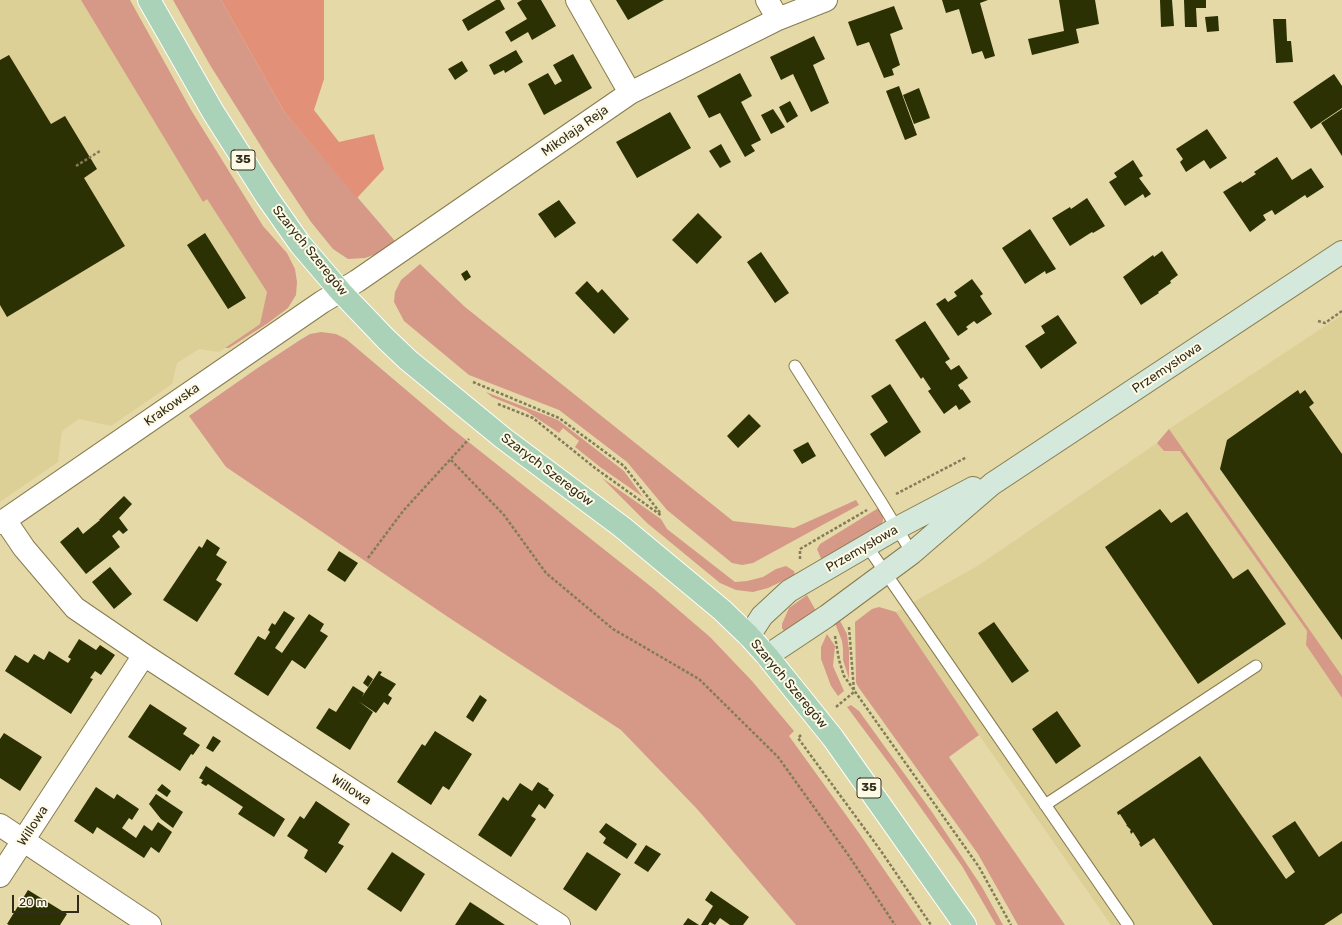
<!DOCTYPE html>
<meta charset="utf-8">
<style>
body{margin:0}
#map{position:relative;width:1342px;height:925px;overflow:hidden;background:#e5d9a8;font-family:Rubik,sans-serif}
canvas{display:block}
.scale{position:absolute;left:12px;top:895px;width:67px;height:18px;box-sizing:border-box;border:2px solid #322d1a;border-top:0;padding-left:5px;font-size:12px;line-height:14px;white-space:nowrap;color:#322d1a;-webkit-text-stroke:3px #fefae6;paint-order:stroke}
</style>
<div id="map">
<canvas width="1342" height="925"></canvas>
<div class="scale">20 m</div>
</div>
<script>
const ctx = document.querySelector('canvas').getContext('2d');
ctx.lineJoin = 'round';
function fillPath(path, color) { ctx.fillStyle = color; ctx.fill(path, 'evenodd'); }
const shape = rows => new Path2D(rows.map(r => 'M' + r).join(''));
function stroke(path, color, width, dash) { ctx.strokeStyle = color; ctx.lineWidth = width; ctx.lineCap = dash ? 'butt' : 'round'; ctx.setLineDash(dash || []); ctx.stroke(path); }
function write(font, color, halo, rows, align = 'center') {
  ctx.font = font + ' Rubik,sans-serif'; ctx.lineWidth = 4; ctx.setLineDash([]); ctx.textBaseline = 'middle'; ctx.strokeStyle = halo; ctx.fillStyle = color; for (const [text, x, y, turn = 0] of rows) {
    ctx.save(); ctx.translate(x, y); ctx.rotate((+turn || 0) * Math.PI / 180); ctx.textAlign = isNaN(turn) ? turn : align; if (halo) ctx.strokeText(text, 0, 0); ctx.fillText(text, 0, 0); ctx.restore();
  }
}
fillPath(shape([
 [0,0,97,0,207,199,267,292,260,324,219,352,199,349,177,363,172,384,111,426,79,419,62,431,58,462,0,502],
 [1342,315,1342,676,1169,429],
 [1157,443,1164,451,1180,451,1307,631,1306,645,1342,698,1342,925,1111,925,979,735,896,612,979,565]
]), '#ddd097');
fillPath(shape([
 [81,0,130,0,191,110,263,226,287,253,295,269,297,282,296,295,288,308,268,323,229,348,225,348,260,324,267,292,207,199,203,202],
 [173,0,221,0,285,113,395,241,379,253,365,258,348,259,333,249,311,222,269,159,210,65],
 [420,264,465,307,733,521,794,528,856,500,859,505,753,563,742,565,732,563,667,510,627,462,559,410,469,375,404,321,394,302,395,292,401,280],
 [321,332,336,334,346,339,451,428,654,589,710,637,752,681,794,731,789,736,859,833,922,925,796,925,698,810,621,730,448,617,226,467,189,416,259,367,300,340,310,334],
 [486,392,558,420,624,471,643,497,600,467,575,447,579,441,563,428,559,433,526,411,492,397],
 [1169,429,1342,676,1342,698,1306,645,1307,631,1180,451,1164,451,1157,443],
 [602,478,661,519,667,529,735,582,747,581,763,577,776,569,786,566,794,571,795,575,768,588,753,592,736,590,720,583,647,523],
 [880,507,883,513,883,521,880,526,822,561,817,549,820,544],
 [807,595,816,611,791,628,784,631,782,628,782,624,789,608],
 [879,607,896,612,979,735,949,757,1065,925,1018,925,978,854,859,688,856,683,855,622,872,609],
 [839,619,847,634,849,650,849,679,843,660,843,649,842,641,835,623],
 [827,634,835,646,833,666,844,691,838,696,831,686,821,659,821,647],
 [851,705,859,711,932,812,982,887,1003,925,996,925,962,866,894,770,847,707]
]), '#d69987');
fillPath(shape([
 [221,0,324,0,324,79,314,110,339,142,374,134,384,169,357,198,285,113]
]), '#e39079');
fillPath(shape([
 [496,0,500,0,505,9,468,31,462,20],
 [522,0,541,0,556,26,532,40,528,32,511,42,505,32,527,19,517,3],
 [616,0,664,0,628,20],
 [942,0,988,0,980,3,995,56,985,59,982,51,972,54,959,9,946,13],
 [1059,0,1095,0,1099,24,1076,29,1079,43,1032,55,1028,39,1064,31],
 [1160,0,1172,0,1174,26,1161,27],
 [1184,0,1206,0,1206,8,1196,8,1197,27,1185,27],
 [894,6,903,29,890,34,900,65,892,69,894,75,884,78,869,42,857,46,848,22],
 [1218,16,1219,31,1207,32,1205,17],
 [1273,19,1286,19,1287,41,1291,41,1293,62,1276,63],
 [814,36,825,59,813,65,829,103,811,112,793,74,781,80,770,57],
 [516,50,523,62,505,73,504,70,494,75,489,65],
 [573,54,592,88,544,115,528,84,548,73,555,85,562,81,553,65],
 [9,55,51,124,65,116,97,169,84,178,125,246,7,317,0,305,0,60],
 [462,61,468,71,455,80,448,69],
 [740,73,752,96,741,102,761,140,751,145,755,151,745,157,720,113,709,118,697,96],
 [1334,74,1342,86,1342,108,1311,129,1293,102],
 [899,86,917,135,905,140,886,91],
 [919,88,930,118,914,124,903,95],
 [790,101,798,116,787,123,779,107],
 [773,109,785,127,771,134,761,115],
 [1342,109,1342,156,1321,123],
 [670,112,691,148,637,178,616,142],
 [1207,129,1227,158,1210,169,1204,160,1186,172,1180,162,1183,159,1176,149],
 [721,144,731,162,720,168,709,151],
 [1277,157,1292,180,1311,168,1324,187,1307,198,1305,195,1275,215,1272,210,1263,215,1266,220,1250,232,1223,192,1241,181,1242,183,1256,174,1254,172],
 [1133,160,1143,176,1139,178,1151,194,1145,198,1143,194,1125,206,1109,182,1117,177,1114,173],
 [1087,198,1105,226,1093,233,1092,232,1070,246,1052,218,1070,207,1071,209],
 [559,200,576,223,555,238,538,214],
 [698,213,722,237,697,264,672,240],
 [1030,229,1056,269,1046,274,1045,271,1025,284,1002,248],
 [205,233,246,298,228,309,187,245],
 [1162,251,1178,275,1170,281,1171,283,1158,292,1159,293,1141,305,1123,277,1153,255,1154,257],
 [761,252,789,293,775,303,747,262],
 [467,270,471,277,465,281,461,274],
 [972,279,983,294,980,296,992,314,977,324,974,321,966,327,968,329,958,336,936,304,945,298,948,302,957,296,954,292],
 [587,281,598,293,602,289,629,319,614,334,575,293],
 [1058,315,1077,343,1041,369,1025,346,1045,333,1041,326],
 [925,321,950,359,945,362,951,370,959,365,968,378,958,385,961,390,962,389,971,402,959,410,956,405,944,414,928,391,931,389,923,377,921,379,895,340],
 [890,384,921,432,885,457,870,434,888,422,871,396],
 [1298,390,1300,394,1305,390,1314,403,1309,407,1342,454,1342,640,1220,469,1227,440],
 [749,414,761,426,738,448,727,436],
 [808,442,816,456,802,464,793,450],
 [124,496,132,504,119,518,128,530,123,534,119,530,112,536,120,547,86,574,60,542,78,527,83,534,100,520,99,520],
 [1160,509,1171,523,1187,512,1233,579,1248,569,1286,624,1198,684,1105,547],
 [207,539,220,548,216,555,227,562,216,580,222,584,197,622,163,600,199,546,202,548],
 [339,551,358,563,345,582,327,570],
 [110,567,132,594,114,609,92,582],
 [284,611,295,618,275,648,282,653,309,614,324,624,320,631,328,636,305,669,292,660,268,696,234,674,258,636,265,640,270,632,268,630,272,623,275,625],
 [994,622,1029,671,1012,683,978,633],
 [79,639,96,650,100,645,115,655,101,675,95,671,90,678,93,679,71,714,5,671,15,655,28,663,34,654,44,660,49,651,68,663,71,659,68,657],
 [379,671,382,672,380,675,396,684,388,695,392,698,388,705,384,702,376,713,358,701,373,712,350,750,316,728,329,708,336,712,353,686,364,693,362,697],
 [368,675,373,679,368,687,363,683],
 [480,695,487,700,473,722,466,717],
 [150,704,187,728,183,734,200,745,193,755,191,754,180,771,128,737],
 [1057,711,1081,746,1056,764,1032,729],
 [435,731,472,754,449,790,443,786,431,805,397,782,422,744,425,746],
 [4,733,42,757,20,791,0,778,0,739],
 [213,736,221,741,213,752,206,748],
 [1200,756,1286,879,1295,872,1272,836,1295,821,1319,857,1342,841,1342,913,1324,925,1213,925,1154,838,1141,847,1139,844,1140,843,1133,832,1131,834,1130,831,1131,830,1126,825,1127,825,1120,814,1118,815,1117,812],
 [206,766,285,819,274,837,238,814,243,807,208,784,206,786,201,783,203,780,199,778],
 [538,782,549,789,548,790,554,795,545,809,539,804,531,816,536,819,511,857,478,835,503,797,508,801,520,783,532,791],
 [162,784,171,791,167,797,157,790],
 [96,787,114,799,117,794,139,809,132,820,129,818,122,828,136,838,144,825,152,831,158,822,172,832,159,853,151,847,144,858,97,827,93,834,74,821],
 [156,794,183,812,173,828,161,819,149,804],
 [316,801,350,824,338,843,344,846,326,873,304,858,308,850,287,836,300,816,304,819],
 [606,823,637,844,627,859,603,843,606,838,599,832],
 [646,845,661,854,648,872,634,863],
 [392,852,425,874,401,912,367,889],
 [587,852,621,874,596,911,563,889],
 [28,890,67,914,60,925,9,925,7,924],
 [711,891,749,917,743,925,730,925,720,918,715,925,710,922,708,925,701,925,713,906,705,900],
 [470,902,487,913,505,925,455,925],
 [688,918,699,925,683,925]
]), '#2b3102');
const service = shape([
 [795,366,881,502,912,553],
 [867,546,1128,925],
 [1045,805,1256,666]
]);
const minor = shape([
 [577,0,630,93],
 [767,0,778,19],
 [5,520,322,302,357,281,630,93,778,19,826,0],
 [0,523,5,520,24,548,75,608,144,655,559,925],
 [0,825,150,925],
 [0,876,144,655]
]);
const secondary = shape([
 [749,636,762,616,789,591,897,528,973,488],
 [767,656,827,616,912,553,992,484,1342,252]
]);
const primary = shape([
 [149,0,213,112,267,197,300,244,341,292,386,339,408,360,503,438,622,527,722,610,749,636,767,656,833,738,965,925]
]);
stroke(service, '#877c4e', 13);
stroke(minor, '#877c4e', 24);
stroke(secondary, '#877c4e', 24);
stroke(primary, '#fff', 24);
stroke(shape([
 [76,166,100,151],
 [1318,321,1325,323,1342,311],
 [473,382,559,418,624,466,661,514],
 [498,404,533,418,595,468,662,516],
 [451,460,504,515,546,573,613,629,699,679,778,757,849,856,895,925],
 [896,494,967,457],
 [800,549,867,510],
 [368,558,403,511,469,439],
 [800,559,800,549],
 [849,627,854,691],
 [835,636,839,660,844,676,979,867,1011,925],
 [836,707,854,692],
 [801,735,798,738,881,851,931,925]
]), '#837b5a', 2.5, [3, 2]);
stroke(service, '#fff', 11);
stroke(minor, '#fff', 22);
stroke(secondary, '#d5e8dc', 22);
stroke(primary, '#aad2b9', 22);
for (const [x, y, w] of [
 [243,160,24],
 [869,788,24]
]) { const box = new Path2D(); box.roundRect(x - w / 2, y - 10, w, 20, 3); ctx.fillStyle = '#fefae6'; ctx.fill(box); stroke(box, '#322d1a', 1); }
write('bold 12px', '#322d1a', null, [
 ["35",243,160],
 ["35",869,788]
]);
write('13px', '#322d1a', '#fefae6', [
 ["Mikołaja Reja",575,131,-35],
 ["Szarych Szeregów",310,251,51],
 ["Przemysłowa",1167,368,-34],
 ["Krakowska",172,405,-35],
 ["Szarych Szeregów",547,470,37],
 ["Przemysłowa",862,549,-30],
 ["Szarych Szeregów",789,684,50],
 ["Willowa",351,790,33],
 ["Willowa",33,826,-57]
]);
</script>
